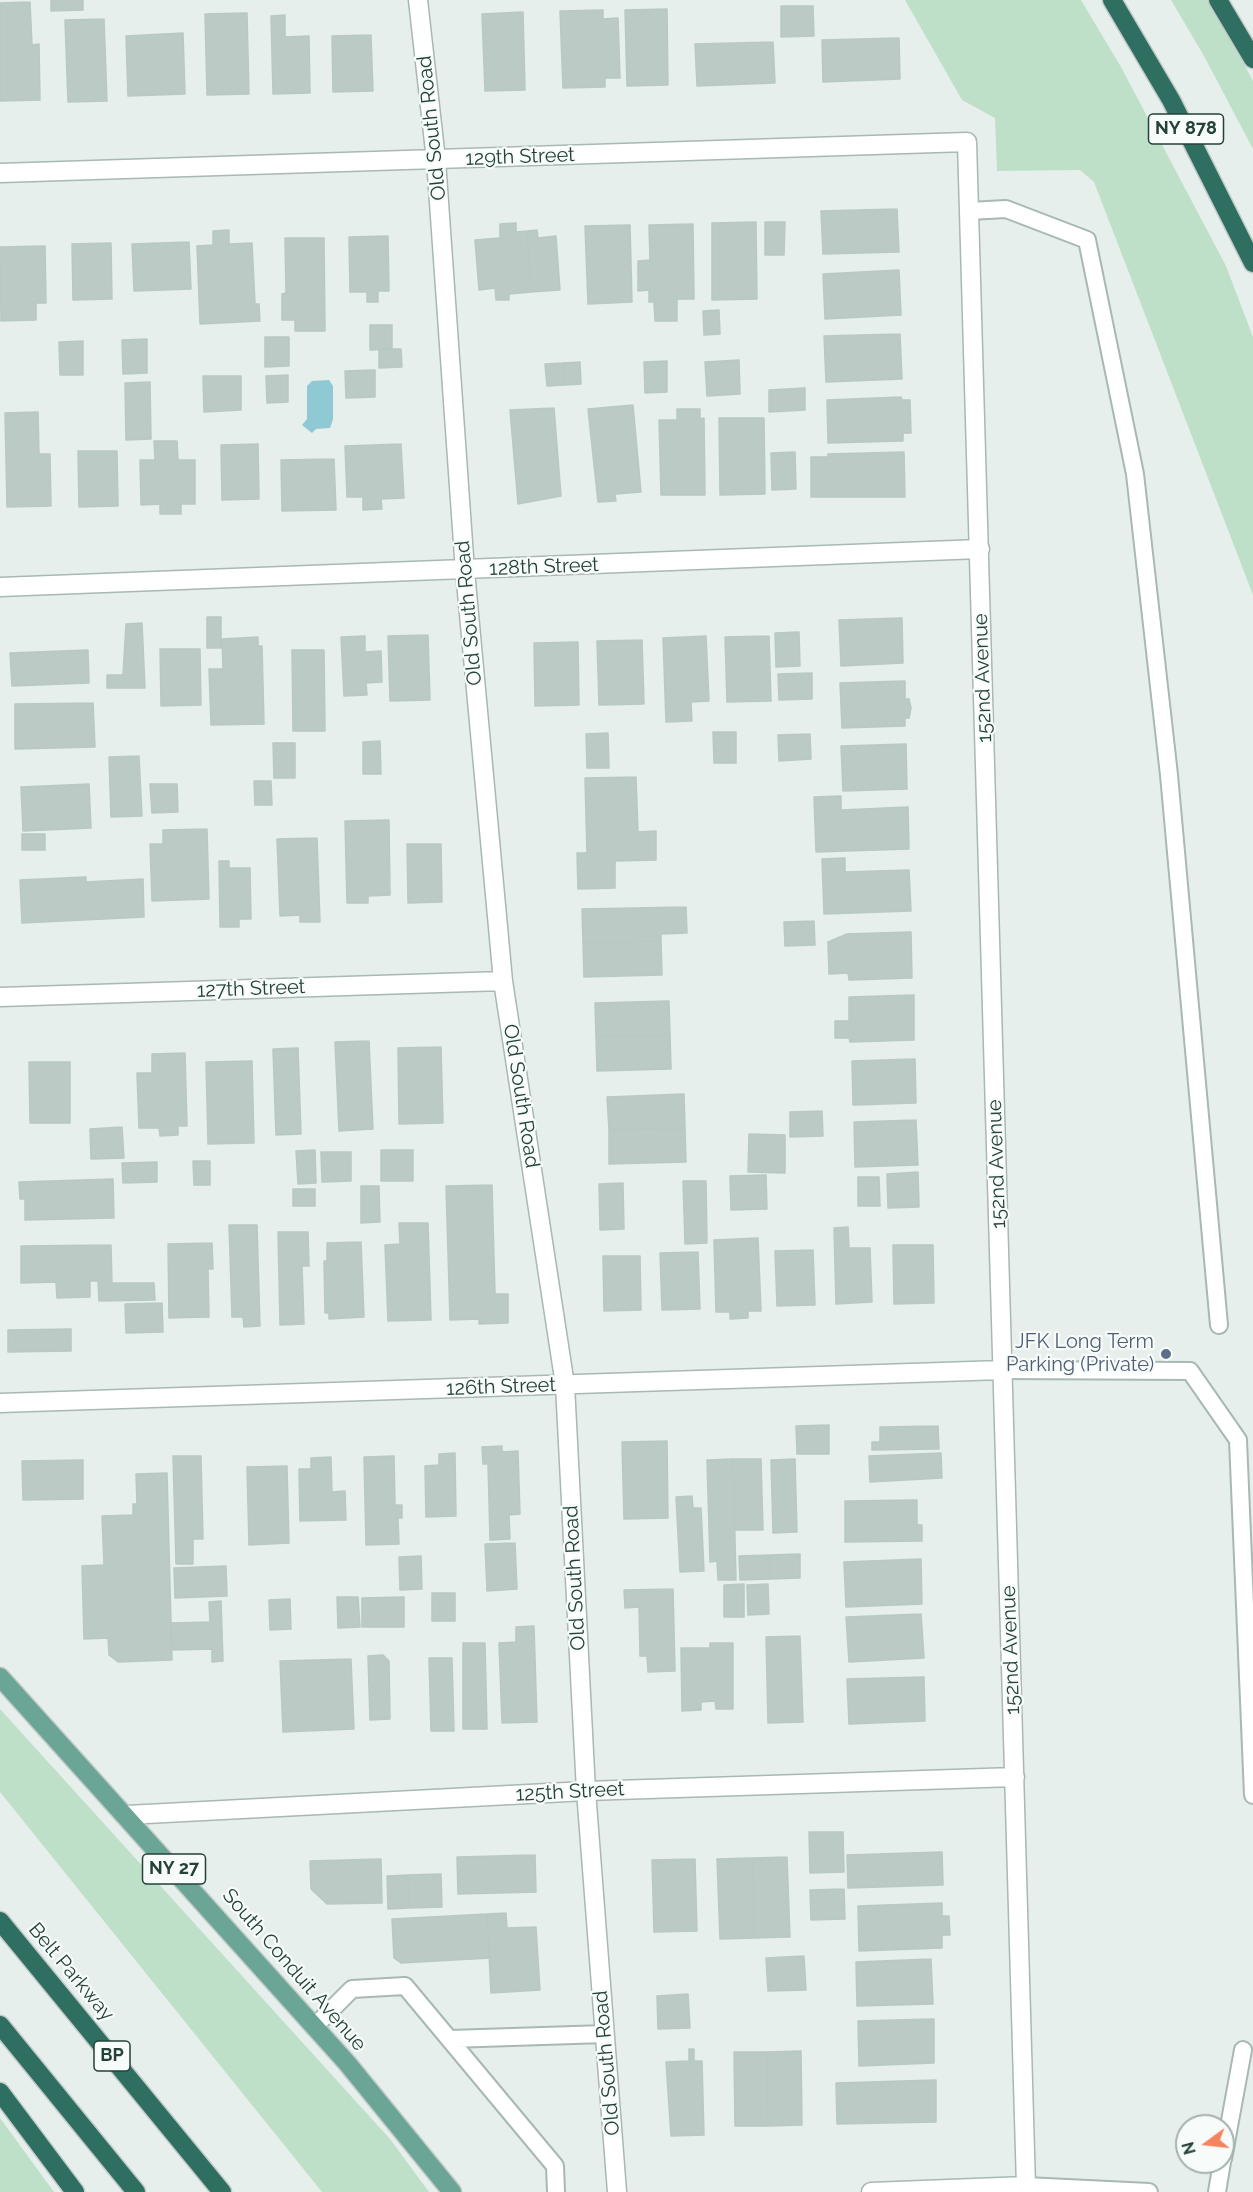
<!DOCTYPE html>
<style>
body{margin:0}
#map{position:relative;width:1253px;height:2192px;overflow:hidden;background:#e6efeb;font-family:Raleway,sans-serif}
canvas{display:block}
.north{position:absolute;left:1175px;top:2114px;width:60px;height:60px;box-sizing:border-box;background:#f7fbf9;border:2px solid #a3b1ad;border-radius:50%;rotate:255deg;font-size:16px;font-weight:700;line-height:24px;text-align:center;color:#24423a}
.north::after{content:'';display:block;margin:auto;width:21px;height:27px;background:#f4845f;clip-path:polygon(50% 0,100% 100%,50% 72%,0 100%)}
</style>
<div id="map">
<canvas width="1253" height="2192"></canvas>
<div class="north">N</div>
</div>
<script>
const ctx = document.querySelector('canvas').getContext('2d');
ctx.lineJoin = 'round';
function fillPath(path, color) { ctx.fillStyle = color; ctx.fill(path, 'evenodd'); }
const shape = rows => new Path2D(rows.map(r => 'M' + r).join(''));
function stroke(path, color, width, dash) { ctx.strokeStyle = color; ctx.lineWidth = width; ctx.lineCap = dash ? 'butt' : 'round'; ctx.setLineDash(dash || []); ctx.stroke(path); }
function write(font, color, halo, rows, align = 'center') {
  ctx.font = font + ' Raleway,sans-serif'; ctx.lineWidth = 4.5; ctx.setLineDash([]); ctx.textBaseline = 'middle'; ctx.strokeStyle = halo; ctx.fillStyle = color; for (const [text, x, y, turn = 0] of rows) {
    ctx.save(); ctx.translate(x, y); ctx.rotate((+turn || 0) * Math.PI / 180); ctx.textAlign = isNaN(turn) ? turn : align; if (halo) ctx.strokeText(text, 0, 0); ctx.fillText(text, 0, 0); ctx.restore();
  }
}
fillPath(shape([
 [905,0,1081,0,1121,67,1226,266,1253,337,1253,595,1094,182,1080,170,997,171,995,118,962,100],
 [1171,0,1207,0,1231,39,1253,81,1253,149,1204,56],
 [0,1709,390,2139,429,2192,322,2192,0,1792],
 [0,2118,54,2192,0,2192]
]), '#bfe0c8');
fillPath(shape([
 [329,380,333,386,333,419,330,428,316,429,312,433,302,425,307,419,307,386,312,381]
]), '#8ec9d4');
const building = shape([
 [51,0,83,0,83,10,51,11,51,0],
 [30,2,32,45,39,44,40,100,0,101,0,3,30,2],
 [781,6,813,6,814,36,781,37,781,6],
 [667,9,668,85,627,86,625,10,667,9],
 [603,10,603,19,618,18,620,78,605,78,605,87,563,88,560,11,603,10],
 [523,12,525,90,485,91,482,14,523,12],
 [247,13,249,94,207,95,205,14,247,13],
 [285,15,285,37,309,36,310,93,273,94,271,16,285,15],
 [104,19,107,101,68,102,65,20,104,19],
 [183,33,185,94,128,96,126,36,183,33],
 [371,35,373,91,333,92,332,36,371,35],
 [899,38,900,79,823,82,822,40,899,38],
 [773,42,775,83,697,86,695,44,773,42],
 [897,209,899,252,823,254,821,211,897,209],
 [756,222,757,299,712,300,712,223,756,222],
 [765,222,785,222,784,255,765,255,765,222],
 [516,223,516,232,527,231,531,292,509,294,509,300,496,300,495,288,479,290,475,240,500,238,500,224,516,223],
 [693,224,694,299,677,299,677,321,655,321,654,302,649,302,649,290,638,291,638,261,650,260,649,225,693,224],
 [630,225,632,302,588,304,585,226,630,225],
 [229,230,229,244,252,243,255,304,259,304,260,321,200,324,197,246,213,245,213,231,229,230],
 [537,230,538,238,556,236,560,290,531,292,527,231,537,230],
 [388,236,389,291,378,291,378,302,367,302,367,292,350,292,349,237,388,236],
 [285,238,324,238,325,331,295,331,295,320,282,320,282,294,286,293,285,238],
 [189,242,191,289,134,291,132,244,189,242],
 [111,243,112,299,73,300,72,244,111,243],
 [45,246,46,303,36,303,36,320,1,321,0,247,45,246],
 [899,270,901,315,825,319,823,274,899,270],
 [719,310,720,334,704,335,703,311,719,310],
 [370,325,392,325,392,349,370,350,370,325],
 [900,334,902,379,826,382,824,336,900,334],
 [265,337,289,337,289,366,265,367,265,337],
 [147,339,147,373,123,374,122,340,147,339],
 [83,341,83,375,60,375,59,342,83,341],
 [379,349,401,349,402,367,379,368,379,349],
 [739,360,740,394,707,396,705,362,739,360],
 [667,361,667,392,645,393,644,362,667,361],
 [580,362,581,384,564,385,563,363,580,362],
 [563,363,564,385,547,386,545,364,563,363],
 [375,370,375,397,346,398,345,371,375,370],
 [288,375,288,402,267,403,266,376,288,375],
 [203,376,241,376,241,410,204,412,203,376],
 [150,382,151,439,126,440,125,383,150,382],
 [805,388,805,410,769,412,769,390,805,388],
 [901,397,902,400,910,400,911,433,903,433,903,441,828,443,827,400,901,397],
 [633,405,641,492,615,494,616,501,598,502,588,409,633,405],
 [554,408,561,496,518,504,510,410,554,408],
 [677,409,700,409,700,419,704,418,705,495,661,495,659,420,677,420,677,409],
 [38,412,39,454,50,454,51,506,7,507,5,413,38,412],
 [719,418,764,418,765,494,720,495,719,418],
 [154,441,177,441,178,460,195,460,195,504,181,504,181,514,160,514,160,504,141,505,140,460,155,460,154,441],
 [258,444,259,499,222,500,221,445,258,444],
 [401,444,404,498,381,499,382,509,363,510,363,497,347,497,345,446,401,444],
 [78,451,117,451,118,506,79,507,78,451],
 [795,452,796,489,772,490,771,453,795,452],
 [904,452,905,497,811,497,811,457,828,457,828,454,904,452],
 [334,459,336,510,282,511,281,460,334,459],
 [207,617,221,617,221,648,207,648,207,617],
 [902,618,903,663,841,666,839,620,902,618],
 [142,623,145,688,107,688,107,675,123,675,126,624,142,623],
 [799,632,800,666,776,667,775,633,799,632],
 [428,635,430,700,390,701,388,636,428,635],
 [365,636,365,652,381,651,382,682,366,683,367,695,344,696,341,637,365,636],
 [706,636,709,701,691,702,692,721,666,722,663,638,706,636],
 [769,636,771,701,727,702,725,637,769,636],
 [258,637,258,646,262,646,264,724,211,725,209,669,223,669,222,639,258,637],
 [642,640,644,704,599,705,597,641,642,640],
 [578,642,579,705,535,706,534,643,578,642],
 [160,649,200,649,201,705,161,706,160,649],
 [88,650,89,683,12,686,10,653,88,650],
 [292,650,324,650,325,731,293,731,292,650],
 [812,673,812,699,779,700,778,674,812,673],
 [905,681,905,699,909,699,911,708,909,718,905,718,905,726,842,728,840,683,905,681],
 [93,703,95,747,15,749,15,704,93,703],
 [713,732,736,732,736,763,714,763,713,732],
 [608,733,609,768,587,768,586,734,608,733],
 [810,734,811,759,779,761,778,735,810,734],
 [380,741,381,774,363,774,363,742,380,741],
 [273,743,295,743,295,778,274,778,273,743],
 [906,744,907,789,843,791,841,746,906,744],
 [139,756,142,816,111,817,109,757,139,756],
 [636,777,638,832,656,831,656,860,615,861,615,888,578,889,577,853,587,853,585,778,636,777],
 [254,781,271,781,272,805,255,805,254,781],
 [89,784,91,828,23,831,21,787,89,784],
 [150,784,177,784,178,812,152,813,150,784],
 [841,796,841,810,908,807,909,849,816,852,814,797,841,796],
 [389,820,390,895,368,896,368,903,347,903,345,821,389,820],
 [207,829,209,899,152,901,150,844,163,844,163,830,207,829],
 [22,834,45,834,45,850,22,850,22,834],
 [317,838,320,922,300,922,300,915,280,916,277,839,317,838],
 [407,844,441,844,442,902,408,903,407,844],
 [845,858,845,872,909,870,911,911,824,914,822,859,845,858],
 [219,861,229,861,229,868,250,868,251,919,239,919,239,927,220,927,219,861],
 [86,877,86,882,143,879,144,917,22,923,20,880,86,877],
 [686,907,687,933,661,934,661,941,583,943,582,909,686,907],
 [814,921,815,945,785,946,784,922,814,921],
 [911,932,912,978,849,980,848,973,829,974,828,942,847,934,911,932],
 [661,941,662,975,584,977,583,943,661,941],
 [914,995,914,1040,850,1042,849,1038,835,1038,835,1021,849,1021,849,997,914,995],
 [669,1001,670,1035,596,1037,595,1003,669,1001],
 [670,1035,671,1069,597,1071,596,1037,670,1035],
 [369,1041,373,1129,339,1131,335,1042,369,1041],
 [441,1047,443,1123,399,1124,398,1048,441,1047],
 [298,1048,301,1134,276,1135,273,1049,298,1048],
 [185,1053,187,1126,178,1126,178,1135,160,1136,159,1128,139,1128,137,1073,152,1073,152,1054,185,1053],
 [915,1059,916,1103,853,1105,852,1061,915,1059],
 [252,1061,254,1143,208,1144,206,1062,252,1061],
 [29,1062,70,1062,70,1123,30,1123,29,1062],
 [684,1094,685,1128,609,1130,607,1097,684,1094],
 [822,1111,823,1136,790,1137,790,1112,822,1111],
 [916,1120,918,1165,855,1167,854,1122,916,1120],
 [122,1127,124,1158,91,1159,90,1129,122,1127],
 [685,1128,686,1162,609,1164,609,1130,685,1128],
 [749,1134,785,1135,785,1173,748,1172,749,1134],
 [315,1150,316,1183,298,1184,296,1151,315,1150],
 [381,1150,413,1150,413,1181,381,1181,381,1150],
 [321,1152,351,1152,351,1181,322,1182,321,1152],
 [193,1161,210,1161,210,1185,194,1185,193,1161],
 [157,1162,157,1182,123,1183,122,1163,157,1162],
 [918,1172,919,1207,888,1208,887,1174,918,1172],
 [766,1175,767,1209,731,1210,730,1176,766,1175],
 [858,1177,879,1177,880,1206,858,1206,858,1177],
 [113,1179,114,1218,25,1220,25,1199,20,1199,19,1182,113,1179],
 [683,1181,706,1181,707,1243,685,1244,683,1181],
 [623,1183,624,1229,600,1230,599,1184,623,1183],
 [492,1185,495,1294,508,1294,508,1323,479,1324,479,1319,450,1320,446,1186,492,1185],
 [361,1186,379,1186,380,1222,361,1223,361,1186],
 [293,1189,315,1189,315,1206,293,1206,293,1189],
 [399,1223,428,1223,431,1320,388,1321,385,1245,400,1244,399,1223],
 [229,1225,257,1225,260,1326,244,1327,243,1317,232,1317,229,1225],
 [848,1227,849,1248,870,1248,872,1302,836,1304,834,1228,848,1227],
 [278,1232,308,1232,309,1266,302,1266,304,1324,280,1325,278,1232],
 [758,1238,761,1311,748,1311,748,1318,730,1319,730,1312,716,1312,714,1240,758,1238],
 [361,1242,364,1317,329,1319,329,1313,325,1313,324,1261,327,1261,327,1243,361,1242],
 [212,1243,213,1269,208,1269,209,1317,169,1318,168,1244,212,1243],
 [111,1245,112,1283,154,1283,155,1300,99,1301,98,1281,90,1281,90,1297,57,1298,56,1282,21,1283,21,1246,111,1245],
 [893,1245,933,1245,934,1303,894,1304,893,1245],
 [813,1250,815,1305,777,1306,775,1251,813,1250],
 [698,1252,700,1309,662,1310,660,1253,698,1252],
 [603,1256,640,1256,641,1310,604,1311,603,1256],
 [162,1303,163,1332,126,1333,125,1304,162,1303],
 [71,1329,71,1351,8,1352,8,1330,71,1329],
 [829,1425,829,1454,797,1454,796,1426,829,1425],
 [938,1426,939,1449,872,1450,872,1442,880,1442,880,1427,938,1426],
 [667,1441,668,1518,624,1519,622,1442,667,1441],
 [502,1446,502,1452,518,1451,520,1514,509,1515,510,1539,490,1540,488,1464,483,1464,482,1447,502,1446],
 [455,1453,456,1516,426,1517,425,1466,439,1465,439,1454,455,1453],
 [941,1453,942,1478,870,1482,869,1456,941,1453],
 [173,1456,201,1456,203,1539,193,1539,193,1564,176,1564,173,1456],
 [394,1456,395,1505,402,1505,402,1518,398,1518,399,1544,366,1545,364,1457,394,1456],
 [331,1457,332,1492,345,1491,346,1520,300,1521,299,1469,311,1469,311,1458,331,1457],
 [733,1459,736,1580,718,1580,717,1561,710,1562,707,1460,733,1459],
 [733,1459,761,1459,763,1530,735,1530,733,1459],
 [795,1459,797,1532,773,1533,771,1460,795,1459],
 [83,1460,83,1499,23,1500,22,1461,83,1460],
 [287,1466,289,1543,249,1545,247,1467,287,1466],
 [167,1473,172,1660,118,1662,109,1655,108,1638,84,1639,82,1566,104,1565,102,1516,133,1515,133,1504,137,1504,136,1474,167,1473],
 [692,1496,693,1508,701,1508,704,1571,680,1572,676,1497,692,1496],
 [917,1500,917,1525,922,1525,922,1541,845,1542,845,1501,917,1500],
 [515,1543,517,1589,487,1591,485,1544,515,1543],
 [800,1554,800,1578,770,1579,770,1555,800,1554],
 [770,1555,770,1579,740,1580,739,1556,770,1555],
 [421,1556,422,1589,400,1590,399,1557,421,1556],
 [921,1559,922,1604,846,1607,844,1562,921,1559],
 [226,1566,227,1596,175,1598,174,1568,226,1566],
 [744,1584,744,1617,724,1617,724,1585,744,1584],
 [768,1584,769,1614,748,1615,747,1585,768,1584],
 [673,1589,675,1671,648,1672,647,1656,640,1656,639,1607,625,1608,624,1590,673,1589],
 [432,1593,455,1593,455,1621,432,1621,432,1593],
 [337,1597,358,1597,360,1627,338,1628,337,1597],
 [404,1597,404,1627,362,1627,362,1598,404,1597],
 [290,1599,291,1629,270,1630,269,1600,290,1599],
 [221,1601,223,1661,212,1662,212,1649,171,1650,171,1623,210,1622,209,1602,221,1601],
 [921,1614,924,1658,849,1662,846,1617,921,1614],
 [534,1626,537,1722,502,1723,499,1643,516,1642,516,1627,534,1626],
 [800,1636,803,1722,768,1723,766,1637,800,1636],
 [463,1643,485,1643,487,1729,463,1729,463,1643],
 [710,1643,733,1643,733,1709,716,1709,715,1701,701,1702,701,1710,682,1711,681,1648,710,1648,710,1643],
 [383,1655,389,1661,390,1719,370,1720,368,1656,383,1655],
 [429,1658,452,1658,454,1731,431,1731,429,1658],
 [351,1659,354,1729,283,1732,280,1661,351,1659],
 [924,1677,925,1721,849,1724,847,1679,924,1677],
 [809,1832,843,1832,844,1872,810,1873,809,1832],
 [942,1852,943,1885,848,1888,847,1855,942,1852],
 [535,1855,536,1892,458,1894,457,1857,535,1855],
 [787,1857,790,1937,754,1938,753,1858,787,1857],
 [753,1858,754,1938,720,1939,717,1859,753,1858],
 [381,1859,382,1903,327,1904,311,1889,310,1861,381,1859],
 [695,1859,697,1931,654,1932,652,1860,695,1859],
 [441,1874,442,1907,409,1908,408,1875,441,1874],
 [408,1875,409,1908,388,1909,387,1876,408,1875],
 [844,1889,845,1919,811,1920,810,1890,844,1889],
 [942,1903,942,1916,949,1916,950,1935,942,1935,942,1948,859,1951,858,1906,942,1903],
 [506,1913,507,1928,536,1927,540,1990,491,1993,487,1914,506,1913],
 [487,1914,490,1958,401,1963,394,1958,392,1919,487,1914],
 [804,1956,806,1990,768,1991,766,1958,804,1956],
 [931,1959,933,2004,857,2006,856,1962,931,1959],
 [688,1994,690,2028,658,2029,657,1996,688,1994],
 [934,2019,934,2063,859,2066,858,2021,934,2019],
 [689,2049,694,2049,694,2061,702,2061,704,2135,671,2136,666,2062,689,2061,689,2049],
 [801,2051,802,2125,768,2126,767,2052,801,2051],
 [734,2052,767,2052,768,2126,735,2126,734,2052],
 [936,2080,936,2122,837,2124,836,2083,936,2080]
]);
fillPath(building, '#bbcac4');
stroke(building, '#b8c9c2', 1.5);
const lane = shape([
 [969,211,1006,209,1087,240,1135,474,1169,775,1219,1325],
 [1002,1370,1190,1371,1238,1440,1253,1795],
 [314,2027,352,1989,405,1986,555,2166,556,2192],
 [450,2039,605,2034],
 [1223,2159,1243,2050],
 [1026,2186,1149,2192],
 [1217,2192,1222,2162]
]);
const street = shape([
 [418,0,436,160,465,571,503,981,565,1385,586,1791,617,2192],
 [0,173,967,142,1026,2186,871,2192],
 [0,587,980,549],
 [0,997,503,981],
 [0,1403,1002,1370],
 [127,1815,586,1791,1015,1777]
]);
const primary = shape([
 [0,1677,347,2063,452,2192]
]);
const highway = shape([
 [1112,0,1171,100,1253,263],
 [1218,0,1253,59],
 [0,1921,222,2192],
 [0,2025,136,2192],
 [0,2092,75,2192]
]);
stroke(lane, '#a8b8b2', 20);
stroke(street, '#a8b8b2', 21);
stroke(primary, '#c2cac8', 21);
stroke(highway, '#c2cac8', 21);
stroke(lane, '#fff', 16);
stroke(street, '#fff', 18);
stroke(primary, '#6aa596', 18);
stroke(highway, '#2f6f62', 18);
for (const [x, y, r, color] of [
 [1166,1354,6,"#5c6f8a"]
]) { const dot = new Path2D(); dot.arc(x, y, r, 0, 2 * Math.PI); ctx.fillStyle = color; ctx.fill(dot); stroke(dot, '#f7fbf9', 2); }
for (const [x, y, w] of [
 [1186,129,75],
 [174,1869,63],
 [112,2056,36]
]) { const box = new Path2D(); box.roundRect(x - w / 2, y - 15, w, 30, 4.5); ctx.fillStyle = '#f7fbf9'; ctx.fill(box); stroke(box, '#24423a', 1.5); }
write('bold 18px', '#24423a', null, [
 ["NY 878",1186,129],
 ["NY 27",174,1869],
 ["BP",112,2056]
]);
write('20px', '#24423a', '#f7fbf9', [
 ["Old South Road",432,128,-96],
 ["129th Street",520,157,-2],
 ["128th Street",544,567,-2],
 ["Old South Road",469,613,-95],
 ["152nd Avenue",983,678,-92],
 ["127th Street",251,989,-2],
 ["Old South Road",521,1096,81],
 ["152nd Avenue",997,1164,-92],
 ["126th Street",501,1387,-2],
 ["Old South Road",575,1578,-93],
 ["152nd Avenue",1011,1650,-92],
 ["125th Street",570,1792,-3],
 ["South Conduit Avenue",294,1970,49],
 ["Belt Parkway",71,1972,50],
 ["Old South Road",607,2063,-95]
]);
write('20px', '#4e5e75', '#f7fbf9', [
 ["JFK Long Term",1154,1342],
 ["Parking (Private)",1154,1365]
], 'right');
</script>
